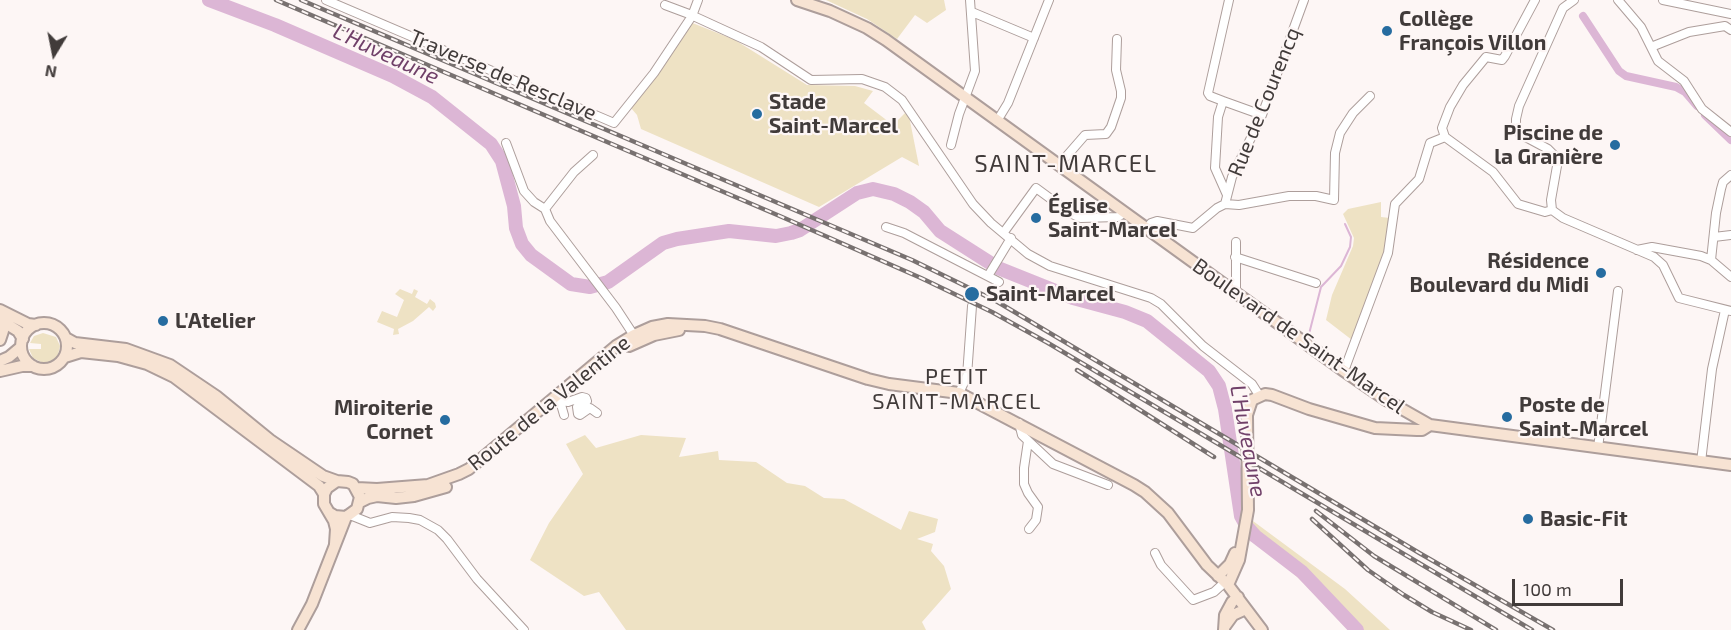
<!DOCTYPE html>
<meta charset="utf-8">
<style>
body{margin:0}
#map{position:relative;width:1731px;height:630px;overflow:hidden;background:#fdf6f5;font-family:"Exo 2",sans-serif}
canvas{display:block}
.north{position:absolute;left:24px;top:24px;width:60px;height:60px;-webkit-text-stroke:4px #fdf6f5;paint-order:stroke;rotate:190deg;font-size:16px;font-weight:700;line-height:24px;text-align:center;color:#413b3a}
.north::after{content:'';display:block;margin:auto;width:21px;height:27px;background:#413b3a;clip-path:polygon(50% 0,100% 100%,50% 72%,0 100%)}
.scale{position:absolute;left:1512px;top:579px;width:111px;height:27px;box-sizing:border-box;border:3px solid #413b3a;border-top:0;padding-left:8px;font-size:18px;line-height:21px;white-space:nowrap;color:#413b3a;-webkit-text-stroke:4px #fdf6f5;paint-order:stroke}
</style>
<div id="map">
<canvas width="1731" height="630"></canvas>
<div class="north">N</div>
<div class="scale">100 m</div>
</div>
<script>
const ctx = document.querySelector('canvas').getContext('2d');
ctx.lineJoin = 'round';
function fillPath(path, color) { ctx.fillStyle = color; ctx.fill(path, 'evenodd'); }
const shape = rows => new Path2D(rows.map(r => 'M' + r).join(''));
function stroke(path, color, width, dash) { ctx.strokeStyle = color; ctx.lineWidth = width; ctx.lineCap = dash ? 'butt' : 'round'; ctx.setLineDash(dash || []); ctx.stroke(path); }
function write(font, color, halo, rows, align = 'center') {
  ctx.font = font + ' "Exo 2",sans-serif'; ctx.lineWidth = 4.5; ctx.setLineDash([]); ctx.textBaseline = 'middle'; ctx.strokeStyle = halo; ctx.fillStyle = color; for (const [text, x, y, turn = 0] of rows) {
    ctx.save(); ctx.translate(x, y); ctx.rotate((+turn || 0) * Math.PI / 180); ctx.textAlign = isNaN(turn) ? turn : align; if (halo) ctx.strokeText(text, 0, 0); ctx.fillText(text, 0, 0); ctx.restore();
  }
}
fillPath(shape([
 [826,0,944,0,946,10,927,23,915,15,897,39,867,19],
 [690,22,735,40,807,85,855,86,873,91,864,103,893,125,905,113,909,116,919,166,902,157,819,207,641,129,637,115,631,108,680,40],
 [1381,202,1381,217,1390,218,1386,250,1352,340,1326,320,1332,295,1353,246,1354,238,1343,214,1348,209],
 [400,289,412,294,414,289,418,291,415,297,427,304,430,299,435,303,436,307,433,311,429,307,413,321,398,329,399,334,393,335,394,329,377,322,382,311,397,317,404,300,395,294],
 [43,333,56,337,60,346,58,355,55,359,46,363,41,362,33,358,29,349,41,349,41,344,30,343,34,336],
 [585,435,596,448,641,435,686,438,679,457,718,451,719,460,756,462,787,483,805,486,824,498,844,499,901,530,909,511,938,519,935,532,917,539,933,544,931,551,944,566,951,589,922,622,926,630,626,630,599,592,584,596,530,560,549,523,583,474,566,444],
 [1253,521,1345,589,1390,630,1354,630,1295,575,1249,537]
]), '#eee2c4');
stroke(shape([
 [1309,334,1321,287,1341,266,1350,247,1351,237,1345,224]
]), '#dcb6d5', 2);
stroke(shape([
 [1583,16,1619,71,1626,76,1676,87,1685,92,1697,106],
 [1705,115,1731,140]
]), '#dcb6d5', 8);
stroke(shape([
 [209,0,275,25,393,76,432,97,491,144,502,161,514,206,516,228,522,244,531,255,571,284,590,287,608,282,663,243,677,239,729,231,776,236,791,233,800,230,857,193,873,189,894,194,910,202,924,212,940,231,998,268,1073,298,1125,312,1147,321,1209,371,1219,386,1225,409,1241,516,1247,527,1255,536,1302,572,1357,630]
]), '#dcb6d5', 14);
const street = shape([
 [326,0,614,123,654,73,692,16,698,0],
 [1574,0,1563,8,1519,106,1516,119,1516,129,1520,134,1548,149,1556,157,1557,166,1551,200,1552,210,1563,218,1654,257,1663,265,1679,298,1731,311],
 [1618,0,1641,27,1658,61,1684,81,1702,109,1731,132],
 [1663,0,1731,14],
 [665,5,689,14,761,47,811,80,862,79,885,87,902,100,973,204,991,223,1028,254,1050,266,1151,298,1161,304,1203,346,1252,384,1259,395],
 [972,12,1034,38],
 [1651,47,1689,32,1725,26,1731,30],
 [1223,101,1210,96,1208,93,1229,0],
 [997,121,1008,103,1049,0],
 [1445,137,1442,128,1450,107,1463,85,1486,57,1502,60,1505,56,1535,0],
 [1445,137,1493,172,1518,204,1545,212,1552,210],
 [506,143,524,191,534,202,545,209],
 [951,145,959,114,975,71,970,0],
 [1058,166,1085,135,1106,134,1111,127,1121,98,1121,91,1116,70,1117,39],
 [1227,195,1215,168,1218,117,1223,101,1262,115],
 [1225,204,1232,177,1262,115,1304,0],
 [545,209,550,221,616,308,635,337],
 [545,209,574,172,593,155],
 [886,227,904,233,999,282],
 [1146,229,1151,223,1157,221,1193,228,1217,208,1225,204,1239,205,1289,196,1316,196,1334,200,1335,153,1340,133,1353,113,1370,96],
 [1004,232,1036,188,1070,213,1081,218,1118,217,1124,213],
 [1714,237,1731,235],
 [1236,242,1236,293],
 [1637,250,1652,247,1701,256,1711,260,1731,277],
 [1235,257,1316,283],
 [1711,260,1716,213,1721,189,1723,182,1731,175],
 [988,276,1011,238],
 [1344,371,1388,253,1395,204,1419,179,1430,143,1445,137],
 [959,393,967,376,972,306],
 [564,415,560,401,568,402,582,397,586,398,587,401,577,407,578,414,580,415,590,408,597,413],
 [1019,423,1022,435,1053,464,1108,485],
 [1028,441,1024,468,1024,484,1028,493,1038,507,1036,520,1029,529],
 [1598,448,1618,291],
 [1701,462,1712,369,1725,310],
 [350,515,370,523,392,517,409,518,420,520,438,530,447,539,477,579,524,630],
 [1155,553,1161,565,1193,600,1214,592,1225,582]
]);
const secondary = shape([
 [797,0,830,11,867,28,886,40,1344,371,1386,400,1430,425,1731,465],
 [0,310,28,324,36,325],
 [0,320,18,331,23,339],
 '21 346a23 23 0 1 1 46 0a23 23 0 1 1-46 0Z',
 [0,326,3,331,0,340],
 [66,338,75,343,126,349,170,365,216,396,270,440,323,476,337,481],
 [629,346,654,335,679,330],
 [65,357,81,352,118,356,147,364,174,377,319,486,324,494],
 [0,361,9,357,21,347],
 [0,371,22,366,33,366],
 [357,488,377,489,428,485,459,474,469,469,616,346,634,335,652,327,668,324,705,326,720,329,868,379,889,384,959,393,1134,485,1145,492,1168,513,1207,565,1228,585,1262,630],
 [360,502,368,498,377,496,396,498,414,496,446,487],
 [330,513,335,516,346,517,357,509,360,497,353,484,348,482,337,481,327,488,324,494,324,504,334,521,336,529,335,544],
 [1218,576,1230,564,1235,553],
 [1228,585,1239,560,1248,510,1247,415,1252,400,1265,394,1272,395,1309,409,1375,428,1417,430,1422,430,1430,425],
 [1225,626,1233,615,1246,609],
 [298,630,312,604,346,517],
 [1224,630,1225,615,1232,602,1238,597]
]);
stroke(street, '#ad9e9b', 10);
stroke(secondary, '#ad9e9b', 14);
stroke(street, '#fff', 8);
stroke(secondary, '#f7e3d3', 10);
const rail = shape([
 [276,0,782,217,921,278,992,312,1048,343,1532,630],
 [301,0,912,260,996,301,1421,554,1553,630],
 [1077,370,1214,457],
 [1316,511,1374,556,1496,630],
 [1312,519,1368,570,1404,595,1432,612,1471,630]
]);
stroke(rail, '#787170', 4.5);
stroke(rail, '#fdf6f5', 2, [7]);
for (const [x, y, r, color] of [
 [1387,31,6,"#266ca0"],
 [757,114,6,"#266ca0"],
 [1615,145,6,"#266ca0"],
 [1036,218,6,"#266ca0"],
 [1601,273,6,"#266ca0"],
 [972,294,8,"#266ca0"],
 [163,321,6,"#266ca0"],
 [1507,417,6,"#266ca0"],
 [445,420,6,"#266ca0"],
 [1528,519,6,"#266ca0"]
]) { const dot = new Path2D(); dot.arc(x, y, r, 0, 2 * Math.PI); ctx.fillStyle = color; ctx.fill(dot); stroke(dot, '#fdf6f5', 2); }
write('bold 21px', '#413b3a', '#fdf6f5', [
 ["Collège",1399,19],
 ["François Villon",1399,43],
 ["Stade",769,102],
 ["Saint-Marcel",769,126],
 ["Piscine de",1603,133,"right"],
 ["la Granière",1603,157,"right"],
 ["Église",1048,206],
 ["Saint-Marcel",1048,230],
 ["Résidence",1589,261,"right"],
 ["Boulevard du Midi",1589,285,"right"],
 ["Saint-Marcel",986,294],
 ["L'Atelier",175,321],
 ["Poste de",1519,405],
 ["Saint-Marcel",1519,429],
 ["Miroiterie",433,408,"right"],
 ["Cornet",433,432,"right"],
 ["Basic-Fit",1540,519]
], 'left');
write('21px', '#413b3a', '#fdf6f5', [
 ["Traverse de Resclave",503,75,23],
 ["Rue de Courencq",1264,102,-68],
 ["Boulevard de Saint-Marcel",1299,336,35],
 ["Route de la Valentine",549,403,-39]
]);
write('italic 22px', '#704069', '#fdf6f5', [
 ["L'Huveaune",386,54,25],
 ["L'Huveaune",1248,441,79]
]);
ctx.letterSpacing = '1.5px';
write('22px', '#413b3a', '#fdf6f5', [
 ["PETIT",957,377],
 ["SAINT-MARCEL",957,402]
]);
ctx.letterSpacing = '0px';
ctx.letterSpacing = '1.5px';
write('24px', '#413b3a', '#fdf6f5', [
 ["SAINT-MARCEL",1066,164]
]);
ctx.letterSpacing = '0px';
</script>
